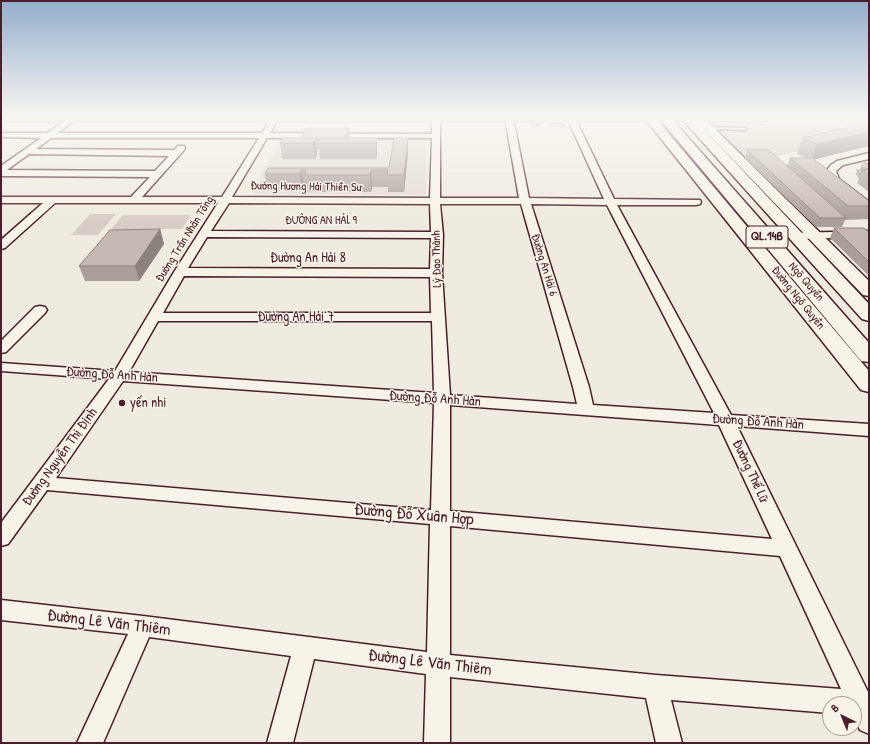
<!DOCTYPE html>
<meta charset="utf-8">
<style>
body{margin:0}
#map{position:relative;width:870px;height:744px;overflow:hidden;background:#f0ebe0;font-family:"Patrick Hand",sans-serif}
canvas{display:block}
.frame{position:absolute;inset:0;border:2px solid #4a1f2b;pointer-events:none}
.north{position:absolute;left:822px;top:696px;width:40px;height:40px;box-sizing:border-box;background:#f7f3e8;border:1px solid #b29e9c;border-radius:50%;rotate:317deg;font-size:11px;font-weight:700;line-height:16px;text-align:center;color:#4a1f2b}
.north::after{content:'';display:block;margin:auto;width:14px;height:18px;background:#4a1f2b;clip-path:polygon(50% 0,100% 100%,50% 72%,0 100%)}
</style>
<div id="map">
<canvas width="870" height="744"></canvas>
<div class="frame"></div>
<div class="north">B</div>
</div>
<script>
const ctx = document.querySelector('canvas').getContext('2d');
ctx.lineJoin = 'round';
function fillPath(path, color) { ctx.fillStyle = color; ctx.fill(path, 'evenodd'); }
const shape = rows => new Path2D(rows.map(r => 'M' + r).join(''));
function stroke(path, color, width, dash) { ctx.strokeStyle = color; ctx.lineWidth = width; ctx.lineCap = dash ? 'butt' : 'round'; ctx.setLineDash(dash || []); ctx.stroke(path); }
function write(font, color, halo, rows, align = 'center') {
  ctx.font = font + ' "Patrick Hand",sans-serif'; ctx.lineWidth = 3; ctx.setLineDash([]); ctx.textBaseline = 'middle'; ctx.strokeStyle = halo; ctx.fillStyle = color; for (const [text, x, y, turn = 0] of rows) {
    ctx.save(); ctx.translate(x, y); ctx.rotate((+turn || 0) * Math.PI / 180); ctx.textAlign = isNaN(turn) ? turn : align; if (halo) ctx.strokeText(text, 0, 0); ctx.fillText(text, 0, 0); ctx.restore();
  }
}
fillPath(shape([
 [282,138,426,138,426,195,256,194,252,189]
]), '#e3dcd2');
fillPath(shape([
 [699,118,869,118,869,135,778,156,738,157],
 [90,214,116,214,98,235,71,235],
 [123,215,191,215,182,229,111,229]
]), '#d8cdc6');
const lane = shape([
 [707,127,745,128,747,129,745,130,708,129,706,128,707,127]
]);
const street = shape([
 [69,118,77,118,58,133,262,133,271,118,279,118,270,133,432,134,432,118,440,118,440,198,519,198,505,118,513,118,529,198,604,199,567,118,575,118,614,199,700,200,701,202,700,204,696,205,617,205,731,415,869,424,869,436,737,426,869,694,869,734,860,730,854,717,854,704,830,704,830,713,671,700,682,743,656,743,646,698,450,677,450,743,424,743,426,674,314,659,293,743,267,743,291,656,149,637,103,743,77,743,128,634,1,620,1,600,143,616,427,652,430,524,47,490,8,544,1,546,1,523,109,379,1,371,1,363,115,371,174,272,218,203,55,203,5,248,1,249,1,240,43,203,1,203,1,197,131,197,150,177,1,176,1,166,41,138,1,137,1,133,47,133,69,118],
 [51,138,259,138,222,197,142,197,184,150,185,148,184,146,178,146,174,150,36,149,51,138],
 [267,138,432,138,430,198,232,197,267,138],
 [29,154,169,156,155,171,7,170,29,154],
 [229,203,430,204,431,232,211,231,229,203],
 [440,204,521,204,573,387,577,404,450,395,442,273,443,235,440,204],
 [531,204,607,205,714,413,593,405,589,387,531,204],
 [207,237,431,238,430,269,188,268,207,237],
 [184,276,430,277,431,313,163,313,184,276],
 [158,321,432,321,434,393,129,372,158,321],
 [123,381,434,403,431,510,56,478,123,381],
 [450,405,719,425,772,539,450,511,450,405],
 [450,526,780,556,841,689,656,675,450,655,450,526],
 [683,118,703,118,699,120,687,120,683,118],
 [869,153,869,159,843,165,836,171,839,179,869,202,869,210,865,209,832,183,826,171,831,165,837,161,869,153],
 [869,231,869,237,795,239,789,236,795,233,869,231],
 [40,306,45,307,47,310,45,313,6,352,1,353,1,341,35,307,40,306]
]);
const secondary = shape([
 [1,118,692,118,691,120,687,121,658,121,869,371,869,392,861,390,647,121,1,121,1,118],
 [693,118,769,118,768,120,764,121,707,121,869,281,869,296,863,295,693,118]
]);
const highway = shape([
 [659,118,671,118,869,343,869,362,861,361,659,118],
 [681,118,693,118,869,304,869,321,862,319,681,118]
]);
stroke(lane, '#4a1f2b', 3);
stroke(street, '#4a1f2b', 3);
stroke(secondary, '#4a1f2b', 3);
stroke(highway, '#4a1f2b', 3);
fillPath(lane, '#f7f3e8');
fillPath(street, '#f7f3e8');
fillPath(secondary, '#f7f3e8');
fillPath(highway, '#f7f3e8');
fillPath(shape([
 [530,118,543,123,542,126,531,126,529,122],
 [549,118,566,123,566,127,551,127,548,122],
 [307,128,349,138,377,138,377,154,376,159,320,159,319,149,317,149,317,154,315,159,282,159,280,143,302,138],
 [802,138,869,146,814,159,869,201,869,219,845,220,842,227,816,227,745,158,747,150,787,166,790,158,806,158,797,154],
 [408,154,404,192,388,192,388,187,372,187,371,192,307,192,306,187,304,187,302,191,267,191,265,174,268,168,389,168],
 [869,162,869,192,857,183,859,179,856,174,857,170,860,170,861,167,868,164],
 [834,228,869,232,869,276,830,238],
 [160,229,164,244,139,281,85,281,79,266]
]), '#aa9e9a');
fillPath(shape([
 [349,128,350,140,346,143,345,138],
 [869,132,869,146,812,160,817,144],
 [316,138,317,154,315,159,313,143],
 [377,138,377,154,376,159,376,143],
 [408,138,408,154,404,192,404,175],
 [302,170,304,187,302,191,300,174],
 [371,170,372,187,371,192,370,175],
 [160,229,164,244,139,281,135,266]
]), '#8b817d');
const building = shape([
 [530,118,541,118,543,123,531,123,530,118],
 [549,118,564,118,566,123,551,123,549,118],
 [869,123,869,132,817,144,802,138,869,123],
 [307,128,349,128,345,138,302,138,307,128],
 [283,138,316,138,313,143,280,143,283,138],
 [320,138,377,138,376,143,318,143,320,138],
 [394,138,408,138,404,175,387,175,388,170,371,170,370,175,305,175,306,170,302,170,300,174,265,174,268,168,389,168,394,138],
 [747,150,769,150,846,218,820,218,747,150],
 [790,158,812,158,869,201,869,206,848,206,790,158],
 [864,163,869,164,869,169,861,167,864,163],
 [857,170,867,170,862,170,860,175,857,170],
 [862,170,869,170,869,175,862,170],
 [834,228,864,228,869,232,869,262,834,228],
 [160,229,135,266,79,266,110,230,160,229]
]);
fillPath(building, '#c6b8b3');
stroke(building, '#8b817d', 1);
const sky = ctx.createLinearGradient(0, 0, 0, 222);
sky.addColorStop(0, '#94aecc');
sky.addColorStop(0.53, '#f8f6f1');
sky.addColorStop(1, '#f8f6f100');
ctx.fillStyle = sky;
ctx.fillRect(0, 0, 870, 222);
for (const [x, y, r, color] of [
 [122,403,4,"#4a1f2b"]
]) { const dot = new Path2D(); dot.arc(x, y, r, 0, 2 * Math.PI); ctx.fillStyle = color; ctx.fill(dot); stroke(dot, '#f7f3e8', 1.5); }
write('12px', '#4a1f2b', '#f7f3e8', [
 ["Đường Hương Hải Thiền Sư",306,187,1],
 ["ĐƯỜNG AN HẢl 9",321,221],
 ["Đường Trần Nhân Tông",185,239,-58],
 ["Lý Đạo Thành",437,259,-91],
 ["Đường An Hải 6",544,265,73],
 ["Ngô Quyền",806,282,49],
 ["Đường Ngô Quyền",798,298,51]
]);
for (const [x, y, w] of [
 [767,237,42]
]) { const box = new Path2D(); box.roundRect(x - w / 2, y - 11, w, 22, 3); ctx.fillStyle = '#f7f3e8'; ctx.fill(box); stroke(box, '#4a1f2b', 1); }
write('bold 13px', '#4a1f2b', null, [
 ["QL.14B",767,237]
]);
write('14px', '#4a1f2b', '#f7f3e8', [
 ["Đường An Hải 8",308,258],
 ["Đường An Hải 7",296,317],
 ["Đường Đỗ Anh Hàn",112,375,4],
 ["Đường Đỗ Anh Hàn",435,399,4],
 ["Đường Đỗ Anh Hàn",758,422,4],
 ["Đường Nguyễn Thị Định",60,457,-54],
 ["Đường Thế Lữ",750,471,65]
]);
write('14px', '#4a1f2b', '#f7f3e8', [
 ["yến nhi",130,403]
], 'left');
write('17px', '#4a1f2b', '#f7f3e8', [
 ["Đường Đỗ Xuân Hợp",414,515,5],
 ["Đường Lê Văn Thiêm",109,623,7],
 ["Đường Lê Văn Thiêm",430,663,7]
]);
</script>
